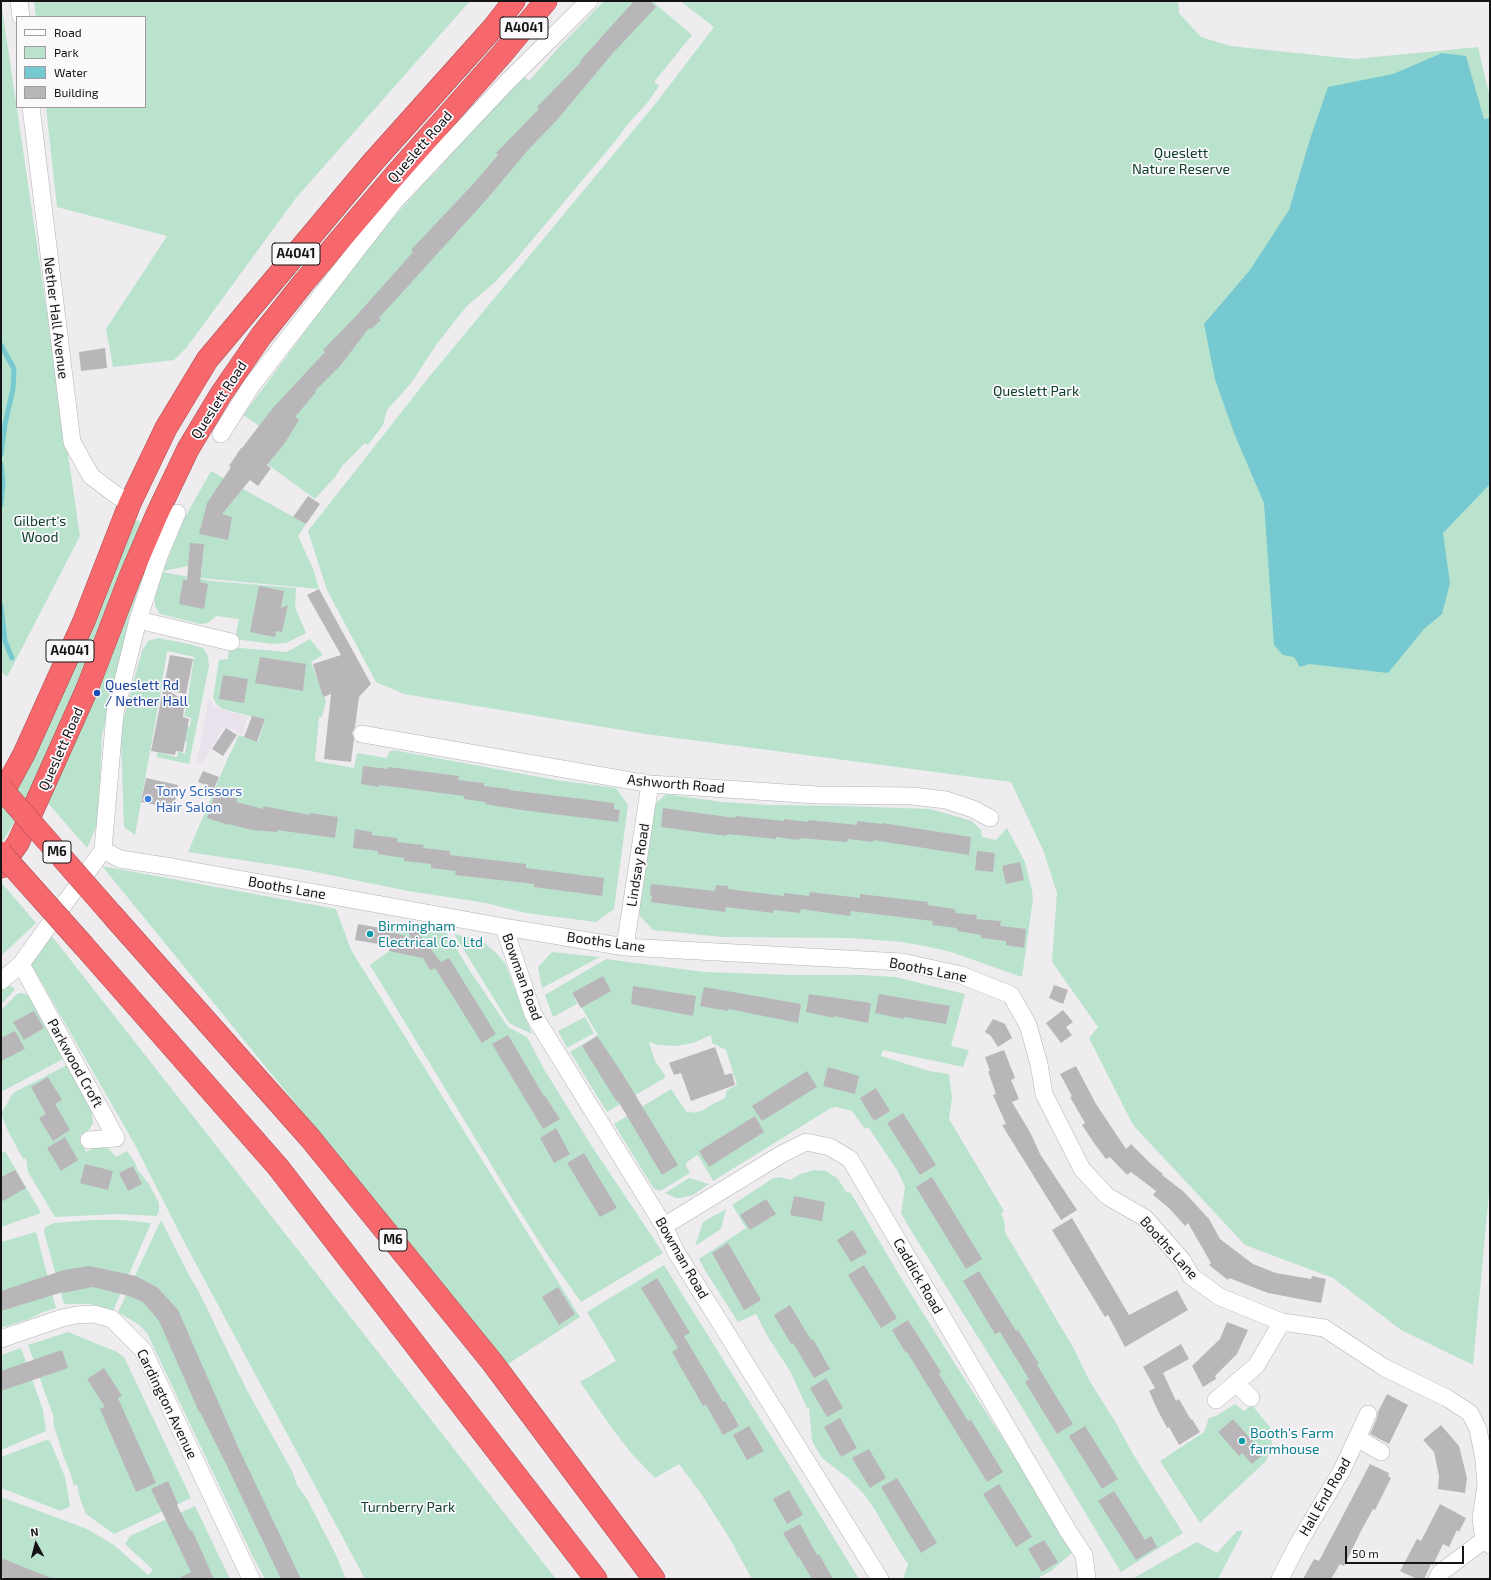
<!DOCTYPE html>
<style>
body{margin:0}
#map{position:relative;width:1491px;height:1580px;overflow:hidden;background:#eeecef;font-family:"Exo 2",sans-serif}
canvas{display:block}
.frame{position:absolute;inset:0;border:2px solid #151415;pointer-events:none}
.legend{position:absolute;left:16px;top:16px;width:130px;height:92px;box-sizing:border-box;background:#fcf9fc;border:1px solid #a09da0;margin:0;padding:5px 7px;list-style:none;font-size:12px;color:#151415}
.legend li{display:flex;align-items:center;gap:8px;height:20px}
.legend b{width:20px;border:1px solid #a09da0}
.north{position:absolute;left:16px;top:1524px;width:40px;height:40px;-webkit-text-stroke:3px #fcf9fc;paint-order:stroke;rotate:353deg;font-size:11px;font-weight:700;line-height:16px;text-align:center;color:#151415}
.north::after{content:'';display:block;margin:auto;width:14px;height:18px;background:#151415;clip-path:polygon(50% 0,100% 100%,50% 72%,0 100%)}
.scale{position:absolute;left:1345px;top:1546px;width:119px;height:18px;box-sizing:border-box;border:2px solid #151415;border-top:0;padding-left:5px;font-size:12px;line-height:14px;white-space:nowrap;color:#151415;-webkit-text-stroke:3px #fcf9fc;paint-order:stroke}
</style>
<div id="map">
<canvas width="1491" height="1580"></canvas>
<div class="frame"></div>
<ul class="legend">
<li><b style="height:5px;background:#fff"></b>Road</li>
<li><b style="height:11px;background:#bae3cd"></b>Park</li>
<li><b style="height:11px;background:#76c9d0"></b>Water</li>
<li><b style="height:11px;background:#b9b6ba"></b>Building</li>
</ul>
<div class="north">N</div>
<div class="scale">50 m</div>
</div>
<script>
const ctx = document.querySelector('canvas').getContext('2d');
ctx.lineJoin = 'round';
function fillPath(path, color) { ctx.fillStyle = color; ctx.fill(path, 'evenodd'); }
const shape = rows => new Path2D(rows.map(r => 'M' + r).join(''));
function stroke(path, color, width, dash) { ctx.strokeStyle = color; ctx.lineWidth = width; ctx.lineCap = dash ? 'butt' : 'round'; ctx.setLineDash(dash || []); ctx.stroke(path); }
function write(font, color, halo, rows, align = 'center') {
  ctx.font = font + ' "Exo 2",sans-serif'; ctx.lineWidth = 3.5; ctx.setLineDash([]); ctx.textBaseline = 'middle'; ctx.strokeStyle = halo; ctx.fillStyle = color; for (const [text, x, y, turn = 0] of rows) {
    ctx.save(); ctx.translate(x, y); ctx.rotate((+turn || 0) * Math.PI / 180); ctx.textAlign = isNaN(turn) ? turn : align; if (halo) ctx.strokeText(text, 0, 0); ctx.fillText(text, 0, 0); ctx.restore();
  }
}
fillPath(shape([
 [209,697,215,707,248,717,242,734,224,726,202,763,197,763]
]), '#e9e1eb');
fillPath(shape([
 [1,1,80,536,7,677,1,671],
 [34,1,470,1,296,198,187,347,174,360,113,367,106,329,167,236,57,207,46,107,145,107,145,17,36,17],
 [604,1,652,1,692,35,654,82,659,86,648,102,627,125,617,139,512,264,494,283,467,306,458,317,436,345,412,382,387,410,383,425,368,445,365,443,343,465,335,477,315,499,267,464,284,443,294,449,243,415,370,244,426,181,436,172,456,148,524,76,529,81,560,46],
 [680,1,1178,1,1179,13,1201,37,1230,46,1354,59,1478,47,1490,98,1490,1182,1473,1365,1401,1330,1333,1278,1245,1245,1133,1125,1089,1038,1098,1027,1052,962,1057,893,1043,850,1011,782,646,734,404,694,376,682,327,590,308,531,429,377,656,103,714,27],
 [211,471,306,524,298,536,314,571,319,589,200,578,202,568,188,566,163,571,184,519],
 [133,518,144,524,47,763,1,845,1,806],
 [144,561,149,561,129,617,120,665,102,735,98,823,87,848,47,802],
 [162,572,211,581,296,588,295,607,306,633,286,643,272,644,235,639,239,619,216,616,208,623,200,624,160,614,155,606,155,598],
 [158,638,189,644,203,648,208,656,209,666,189,764,156,757,158,752,177,757,178,751,185,754,187,742,179,740,182,725,190,727,191,718,184,716,186,709,159,702,135,835,124,827,121,739,122,724,142,651,148,641],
 [167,651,194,657,187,704,160,697],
 [310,639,323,655,311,662,326,701,322,717,319,717,315,761,354,768,357,753,387,758,389,752,393,750,556,780,616,788,628,805,614,909,596,922,526,913,486,903,408,891,301,869,188,852,228,758,239,735,258,742,265,720,223,709,217,705,213,698,219,660,228,659,229,647,287,652],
 [666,794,722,802,770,805,843,806,930,809,972,821,981,830,982,837,996,840,1007,828,1025,862,1032,890,1033,899,1022,977,951,952,925,946,901,942,852,938,723,937,653,930,638,914,652,807],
 [102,866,336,909,351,950,580,1317,508,1364],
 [1,882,36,923,1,956],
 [394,923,447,933,470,971,508,1027,527,1037,544,1069,591,1145,663,1253,581,1302,547,1254,517,1207,370,965,389,951],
 [454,934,481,940,495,952,505,963,532,1034,509,1023],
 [51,935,556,1579,365,1579,181,1236,134,1143,31,964],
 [552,952,600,957,542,988,538,967],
 [606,959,704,972,792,975,862,975,895,977,965,994,951,1046,969,1050,963,1067,883,1050,881,1056,929,1071,949,1074,952,1098,949,1119,1004,1211,1001,1214,1004,1220,1005,1232,1074,1349,1089,1380,1116,1423,1133,1454,1183,1533,1121,1572,1018,1401,910,1229,901,1213,905,1187,897,1170,868,1127,865,1129,852,1111,836,1107,831,1108,713,1181,698,1155,687,1162,686,1166,690,1173,660,1191,654,1189,614,1124,671,1089,687,1113,691,1111,693,1113,704,1110,711,1105,725,1098,727,1090,737,1085,726,1050,712,1043,711,1035,693,1043,675,1046,658,1045,649,1042,655,1061,666,1077,607,1112,570,1052,598,1035,571,990,577,1004,553,1017,545,995],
 [4,982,15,989,1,1005,1,985],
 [21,993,28,995,65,1058,1,1092,1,1010,17,994],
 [585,1017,594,1033,567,1048,558,1031],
 [67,1065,92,1113,93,1123,89,1130,79,1136,86,1152,93,1148,103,1146,109,1149,116,1157,127,1151,136,1164,137,1169,149,1184,159,1203,159,1211,157,1216,119,1214,55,1217,28,1172,26,1158,23,1159,8,1131,1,1114,13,1093],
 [5,1151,41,1213,1,1227,1,1153],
 [814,1170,826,1171,837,1178,846,1191,840,1190,851,1193,901,1278,957,1367,1011,1451,1073,1552,1051,1571,1036,1579,903,1579,908,1564,896,1546,875,1510,864,1494,849,1479,822,1458,812,1441,809,1408,807,1408,790,1371,768,1337,756,1314,738,1322,706,1272,699,1259,746,1228,732,1205,772,1179,779,1177,791,1180,800,1174],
 [689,1178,709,1184,693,1195,681,1198,676,1198,665,1193],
 [726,1209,721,1229,695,1246,703,1222],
 [92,1220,122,1220,151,1223,113,1311,90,1304,64,1304,44,1232,45,1227,54,1223],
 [161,1220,189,1275,200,1294,226,1348,248,1392,292,1471,297,1485,307,1499,335,1553,346,1579,265,1579,253,1557,147,1333,138,1324,118,1312],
 [36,1232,56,1308,41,1313,29,1319,1,1328,1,1242],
 [664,1265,796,1476,859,1579,752,1579,730,1539,702,1495,679,1464,655,1478,631,1453,609,1424,580,1382,616,1361,587,1312],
 [68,1332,117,1352,124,1357,191,1498,114,1534,86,1514,80,1499,77,1484,74,1486,70,1472,64,1458,54,1426,53,1415,28,1345],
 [21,1348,43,1410,46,1431,1,1450,1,1355],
 [1235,1404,1244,1411,1252,1405,1270,1427,1272,1443,1266,1461,1200,1523,1160,1461,1204,1432,1209,1418,1216,1416],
 [46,1440,50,1441,65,1477,70,1506,61,1511,1,1488,1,1457],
 [1,1497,74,1524,87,1529,114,1545,148,1575,153,1570,125,1544,130,1536,195,1506,230,1579,1,1579],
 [1237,1531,1243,1531,1218,1579,1132,1579,1197,1542,1217,1553]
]), '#bae3cd');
fillPath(shape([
 [1442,53,1466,56,1484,119,1490,118,1490,484,1443,533,1450,583,1442,614,1424,629,1388,673,1309,664,1300,667,1294,657,1283,655,1274,645,1264,503,1234,433,1215,379,1204,324,1250,270,1289,210,1310,139,1328,87,1393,74]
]), '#76c9d0');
stroke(shape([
 [1,345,14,369,13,389,5,424,1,454],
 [1,464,3,481,1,505],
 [1,606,5,641,12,658]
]), '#76c9d0', 5);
fillPath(shape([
 [634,1,650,1,656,7,613,53,556,121,528,150,487,199,379,318,381,320,371,329,369,328,340,366,315,391,316,392,295,417,299,420,284,444,267,465,271,468,258,486,250,480,222,514,232,517,228,540,199,534,207,503,231,467,229,466,241,448,242,448,272,409,325,352,323,350,356,316,399,268,413,252,411,250,475,182,498,155,496,153,539,109,537,107,581,62,580,61],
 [105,348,107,368,81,371,79,352],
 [308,496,320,504,306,524,293,517],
 [190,543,204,544,200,582,208,584,204,609,179,604,183,580,187,580],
 [259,586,284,591,281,608,288,605,282,632,276,631,275,637,250,632],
 [319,589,371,684,359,697,355,727,352,733,354,739,351,762,324,759,331,694,323,697,313,664,341,655,307,595],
 [170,655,193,659,186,694,169,691,185,701,183,717,189,719,183,752,176,751,175,755,151,751],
 [260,657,306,664,303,691,255,683],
 [223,675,248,679,244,703,219,699],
 [252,716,265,719,257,742,244,737],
 [226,728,237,735,223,756,212,749],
 [363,766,388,769,388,767,459,776,458,780,484,783,484,786,510,789,509,790,614,803,614,809,620,810,618,822,521,810,485,804,486,802,464,799,464,796,395,787,379,785,379,787,361,784],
 [203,771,219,777,214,789,198,782],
 [146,778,178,785,174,808,141,802],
 [216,791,237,799,236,802,263,809,263,806,310,815,310,813,338,817,335,838,277,830,277,832,252,830,229,824,229,825,207,818],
 [663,808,735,818,736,816,784,821,784,819,808,822,809,820,857,825,857,821,882,824,882,823,971,837,969,855,873,840,873,842,848,839,847,842,800,838,799,840,776,837,776,839,727,834,727,836,661,827],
 [355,829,372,832,372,835,397,838,397,842,424,845,423,848,450,851,450,855,526,864,526,868,604,878,602,896,534,887,534,884,455,875,456,871,431,868,431,864,404,861,404,858,378,854,378,851,353,848],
 [977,851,995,853,993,872,975,870],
 [1020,862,1024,880,1006,884,1002,866],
 [651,884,715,891,716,885,728,886,728,889,784,896,784,893,809,896,810,892,860,898,860,894,928,902,927,905,955,909,955,913,977,915,976,919,1001,921,1000,926,1026,929,1024,948,1006,945,1006,941,981,938,981,935,957,931,957,928,932,925,933,921,891,916,851,911,850,916,801,909,800,913,774,910,773,913,726,907,725,912,651,902,652,896,650,896],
 [358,924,386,929,385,931,411,937,408,932,414,928,441,962,449,958,496,1034,482,1043,435,968,430,970,423,958,389,951,390,946,355,940],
 [603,976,611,991,581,1008,572,993],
 [1054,985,1068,990,1063,1004,1049,998],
 [633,986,696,996,693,1016,631,1004],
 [704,987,801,1004,798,1023,729,1009,728,1011,700,1006],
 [809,994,871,1003,868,1023,834,1016,834,1018,806,1012],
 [879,994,950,1006,946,1024,904,1017,903,1019,875,1013],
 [1063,1010,1073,1022,1066,1027,1072,1035,1061,1043,1046,1023],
 [34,1011,44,1028,24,1040,13,1022],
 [993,1019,1005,1024,1012,1038,998,1047,991,1036,985,1032],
 [15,1031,25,1049,1,1061,1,1038],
 [508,1035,544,1096,545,1096,560,1119,543,1129,492,1044],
 [597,1036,620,1070,678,1165,662,1175,618,1101,617,1102,582,1046],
 [715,1047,725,1075,732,1073,735,1085,691,1101,681,1073,674,1075,669,1063],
 [1004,1050,1015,1078,1011,1080,1019,1099,1012,1102,1031,1134,1040,1154,1077,1210,1061,1220,1002,1125,1006,1124,993,1095,996,1094,988,1071,990,1071,985,1057],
 [1076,1066,1096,1104,1126,1149,1131,1144,1151,1164,1163,1174,1162,1175,1184,1192,1209,1219,1220,1239,1253,1264,1276,1273,1311,1279,1312,1276,1326,1279,1321,1303,1268,1293,1229,1278,1228,1280,1209,1265,1211,1263,1188,1223,1185,1226,1169,1208,1153,1195,1156,1191,1131,1172,1127,1175,1110,1157,1106,1159,1094,1143,1082,1125,1085,1123,1070,1097,1072,1096,1060,1074],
 [828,1067,859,1076,855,1094,823,1086],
 [807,1071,817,1087,762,1121,752,1106],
 [48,1077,62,1100,55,1104,70,1130,53,1141,39,1118,46,1114,31,1087],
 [876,1088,890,1111,874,1121,860,1098],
 [903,1113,936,1165,920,1175,887,1123],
 [755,1116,764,1132,709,1167,699,1151],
 [556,1128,570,1154,554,1163,540,1138],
 [65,1137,78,1160,61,1171,47,1148],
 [584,1153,617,1208,600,1217,567,1163],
 [85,1164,113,1171,108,1190,80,1183],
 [133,1166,142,1184,128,1191,119,1173],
 [15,1170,26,1188,1,1202,1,1177],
 [932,1177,982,1259,966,1269,916,1187],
 [794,1196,825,1202,822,1221,790,1215],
 [766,1199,776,1214,750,1230,740,1215],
 [1072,1218,1129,1315,1177,1290,1188,1310,1125,1347,1108,1315,1105,1317,1052,1230],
 [853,1230,867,1253,851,1262,837,1240],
 [728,1243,761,1300,744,1310,712,1253],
 [864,1265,897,1318,881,1328,848,1275],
 [89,1266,136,1276,158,1288,178,1310,238,1447,301,1579,281,1579,227,1466,200,1412,199,1412,159,1321,143,1302,129,1296,93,1287,63,1293,63,1292,1,1311,1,1291,64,1270],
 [979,1271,1016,1331,1018,1330,1039,1364,1037,1365,1073,1424,1057,1434,1025,1382,1029,1379,1000,1332,995,1334,963,1281],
 [657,1278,690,1333,684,1336,723,1402,725,1401,739,1426,723,1435,706,1405,703,1406,672,1352,678,1348,641,1288],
 [558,1287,575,1314,559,1325,542,1297],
 [790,1305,811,1340,813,1339,830,1369,814,1378,793,1343,791,1344,774,1315],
 [908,1320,941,1372,939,1374,968,1421,971,1420,1003,1472,987,1482,907,1352,906,1353,892,1330],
 [1227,1322,1248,1330,1237,1354,1215,1376,1216,1379,1203,1387,1192,1366,1220,1339],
 [1181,1344,1189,1359,1163,1373,1176,1401,1179,1399,1191,1420,1192,1419,1200,1432,1179,1445,1169,1427,1167,1428,1158,1411,1149,1391,1155,1388,1143,1367],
 [62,1350,68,1368,1,1391,1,1371],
 [104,1368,122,1396,118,1398,156,1483,136,1492,100,1409,105,1407,87,1379],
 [826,1378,843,1408,827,1417,810,1388],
 [1387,1394,1408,1405,1389,1444,1370,1434,1377,1418,1378,1412],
 [840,1418,857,1448,841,1457,824,1427],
 [1233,1419,1264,1454,1252,1464,1242,1453,1239,1456,1218,1432],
 [1441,1425,1459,1446,1467,1478,1465,1493,1438,1489,1439,1476,1434,1452,1423,1440],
 [749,1426,764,1451,747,1460,733,1435],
 [1085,1426,1118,1479,1102,1489,1069,1436],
 [869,1449,886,1478,870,1488,852,1458],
 [1370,1464,1389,1473,1388,1476,1391,1478,1375,1510,1373,1509,1361,1531,1344,1566,1340,1564,1331,1579,1303,1579,1314,1559,1319,1561],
 [897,1478,937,1543,921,1553,881,1487],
 [168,1481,178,1504,177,1505,190,1531,192,1530,214,1579,177,1579,191,1572,151,1489],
 [999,1484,1032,1537,1016,1547,983,1494],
 [789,1490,803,1515,787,1524,773,1499],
 [1114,1491,1145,1540,1151,1536,1157,1547,1136,1560,1098,1501],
 [1440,1504,1466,1518,1459,1532,1457,1530,1449,1547,1443,1544,1433,1565,1431,1564,1424,1579,1417,1579,1400,1571,1417,1539,1421,1541],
 [800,1524,817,1555,819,1554,833,1579,812,1579,799,1557,798,1558,783,1533],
 [1044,1540,1058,1562,1042,1572,1028,1549],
 [1,1558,51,1578,51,1579,8,1579,1,1576]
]), '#b9b6ba');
const minor = shape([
 [19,1,21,17],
 [31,107,72,442,91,476,116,495,130,503],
 [221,434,251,386,394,202,509,80,589,1],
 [138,620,231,642],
 [362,734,650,784,817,795,913,796,946,800,973,809,990,818],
 [103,850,120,859,172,867,504,927,625,947,902,962,961,975,1011,995,1028,1025,1039,1064,1044,1094,1082,1169,1107,1196,1145,1218,1182,1260,1191,1276,1220,1297,1282,1322,1324,1328,1385,1368,1447,1398,1470,1413,1478,1429,1484,1460,1486,1485,1481,1519,1484,1540,1490,1545],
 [504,927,533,1014,664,1226,676,1252,880,1579],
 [625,947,650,784],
 [21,964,116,1138,89,1140],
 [1,981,21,964,103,850,115,713,138,620,159,556,177,513],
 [664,1226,782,1154,806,1142,830,1147,850,1159,1068,1531,1084,1555,1087,1579],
 [1,1339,62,1318,77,1315,94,1314,112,1319,143,1350,251,1579],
 [1237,1384,1251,1398],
 [1216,1400,1256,1366,1282,1322],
 [1357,1438,1381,1452],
 [1280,1579,1298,1544,1342,1470,1368,1414],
 [1437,1579,1440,1573,1484,1540]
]);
const highway = shape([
 [1,796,24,754,84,621,130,503,166,428,207,360,373,162,493,28,514,1],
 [1,867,18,843,87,689,130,577,157,514,188,449,221,394,261,336,304,282,396,174,502,54,546,1],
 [114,917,310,1138,492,1362,654,1579],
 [84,946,278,1167,596,1579]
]);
stroke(minor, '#b4b1b4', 18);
stroke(highway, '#a84b4e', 23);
stroke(minor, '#fff', 17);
stroke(highway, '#f7686d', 22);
const highwayBridge = shape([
 [1,788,114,917],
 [1,853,84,946]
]);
stroke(highwayBridge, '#a84b4e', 23, []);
stroke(highwayBridge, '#f7686d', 22);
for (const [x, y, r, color] of [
 [97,693,4,"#1a4fb4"],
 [148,799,4,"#3f7fe0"],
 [370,934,4,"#0f9aa8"],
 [1242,1441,4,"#0f9aa8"]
]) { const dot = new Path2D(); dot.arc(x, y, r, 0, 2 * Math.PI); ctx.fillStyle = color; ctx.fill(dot); stroke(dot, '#fcf9fc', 1.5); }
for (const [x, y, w] of [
 [524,28,48],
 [296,254,48],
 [70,651,48],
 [57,852,28],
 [393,1240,28]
]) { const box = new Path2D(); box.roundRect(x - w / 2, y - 11, w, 22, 3); ctx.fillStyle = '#fcf9fc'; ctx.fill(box); stroke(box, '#151415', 1); }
write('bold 13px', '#151415', null, [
 ["A4041",524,28],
 ["A4041",296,254],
 ["A4041",70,651],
 ["M6",57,852],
 ["M6",393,1240]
]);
write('14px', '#151415', '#fcf9fc', [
 ["Queslett Road",420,147,-49],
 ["Nether Hall Avenue",56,318,83],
 ["Queslett Road",219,400,-57],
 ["Queslett Road",61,749,-66],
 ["Ashworth Road",676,784,5],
 ["Lindsay Road",638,865,-81],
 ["Booths Lane",287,888,10],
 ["Booths Lane",606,942,8],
 ["Booths Lane",928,970,11],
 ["Bowman Road",522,977,70],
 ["Parkwood Croft",75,1063,61],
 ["Booths Lane",1169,1248,48],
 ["Bowman Road",682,1258,60],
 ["Caddick Road",918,1276,60],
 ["Cardington Avenue",167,1404,64],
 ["Hall End Road",1325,1497,-60]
]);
write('14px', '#0c402b', '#fcf9fc', [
 ["Queslett",1181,153],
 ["Nature Reserve",1181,169],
 ["Queslett Park",1036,391],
 ["Gilbert's",40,521],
 ["Wood",40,537],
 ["Turnberry Park",408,1507]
]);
write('14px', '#164399', '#fcf9fc', [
 ["Queslett Rd",105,685],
 ["/ Nether Hall",105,701]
], 'left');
write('14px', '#366cbe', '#fcf9fc', [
 ["Tony Scissors",156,791],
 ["Hair Salon",156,807]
], 'left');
write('14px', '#0d838f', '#fcf9fc', [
 ["Birmingham",378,926],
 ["Electrical Co. Ltd",378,942],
 ["Booth's Farm",1250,1433],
 ["farmhouse",1250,1449]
], 'left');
</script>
